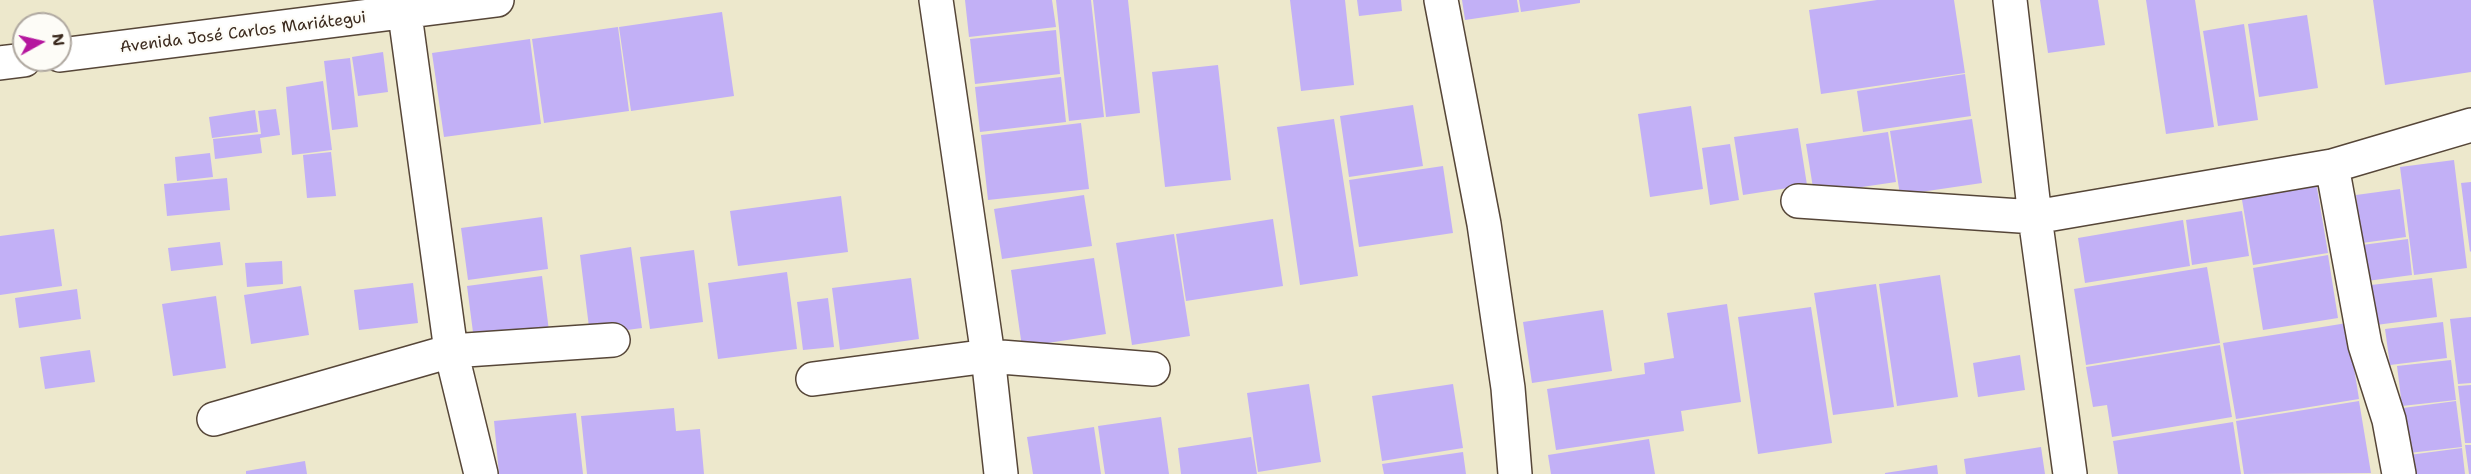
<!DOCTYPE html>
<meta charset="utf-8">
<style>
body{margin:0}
#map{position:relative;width:2471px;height:474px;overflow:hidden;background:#ede8cc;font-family:"Shantell Sans",sans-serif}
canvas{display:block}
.north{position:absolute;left:12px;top:12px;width:60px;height:60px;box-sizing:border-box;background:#fdfcf7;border:2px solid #afa8a0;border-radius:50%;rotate:82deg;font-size:16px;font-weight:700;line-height:24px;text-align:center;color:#3b2a1e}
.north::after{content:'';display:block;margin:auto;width:21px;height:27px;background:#b5179e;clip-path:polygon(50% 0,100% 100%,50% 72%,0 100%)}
</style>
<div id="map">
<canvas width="2471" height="474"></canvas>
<div class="north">N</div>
</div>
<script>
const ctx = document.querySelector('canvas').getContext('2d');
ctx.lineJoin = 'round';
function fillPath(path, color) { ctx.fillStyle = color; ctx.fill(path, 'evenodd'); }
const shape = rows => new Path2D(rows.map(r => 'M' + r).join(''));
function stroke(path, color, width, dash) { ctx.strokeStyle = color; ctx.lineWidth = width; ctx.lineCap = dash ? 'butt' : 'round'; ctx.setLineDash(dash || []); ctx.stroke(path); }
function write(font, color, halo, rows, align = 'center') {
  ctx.font = font + ' "Shantell Sans",sans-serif'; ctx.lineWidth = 4.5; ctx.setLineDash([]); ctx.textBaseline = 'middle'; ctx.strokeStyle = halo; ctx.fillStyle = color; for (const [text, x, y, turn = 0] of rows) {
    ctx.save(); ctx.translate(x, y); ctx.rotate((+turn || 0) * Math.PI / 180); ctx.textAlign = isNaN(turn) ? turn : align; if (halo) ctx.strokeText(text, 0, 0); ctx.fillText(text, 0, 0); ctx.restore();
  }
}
fillPath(shape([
 [965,0,1052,0,1056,27,969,37],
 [1056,0,1091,0,1104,117,1069,121],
 [1093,0,1128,0,1140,113,1106,117],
 [1290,0,1345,0,1354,85,1301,91],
 [1357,0,1401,0,1402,11,1359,16],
 [1462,0,1517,0,1519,12,1465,20],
 [1519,0,1580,0,1580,3,1521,12],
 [1877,0,1954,0,1965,73,1821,94,1809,10],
 [2040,0,2098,0,2105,45,2048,53],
 [2146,0,2195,0,2214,127,2166,134],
 [2373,0,2471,0,2471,72,2385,85],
 [722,12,734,96,631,111,619,27],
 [2307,15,2318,88,2259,97,2248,24],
 [2244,24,2258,120,2218,126,2203,31],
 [618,27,629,111,544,123,532,39],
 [1056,30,1060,74,975,84,970,39],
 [530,39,541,124,444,137,432,53],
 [383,52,388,92,358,96,352,57],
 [350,58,358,127,332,130,324,61],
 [1218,65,1231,180,1165,187,1152,72],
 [1965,74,1971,116,1863,132,1857,91],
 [1061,77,1066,122,980,132,975,87],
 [323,81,332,150,292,155,286,87],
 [1413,105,1423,166,1349,177,1340,116],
 [1691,106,1703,189,1650,197,1638,114],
 [276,109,280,135,260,138,262,153,215,159,213,139,261,134,258,111],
 [255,110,258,132,212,138,209,117],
 [1334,119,1358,276,1300,285,1277,127],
 [1972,119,1982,183,1900,195,1890,131],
 [1081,123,1089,189,988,200,981,135],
 [1798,128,1807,185,1743,195,1734,137],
 [1888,132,1896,182,1814,194,1806,144],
 [1730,144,1739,200,1710,205,1702,148],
 [331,152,336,196,307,198,303,155],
 [210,153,213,177,177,181,175,157],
 [2454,160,2467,268,2414,275,2400,167],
 [1443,166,1453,233,1359,247,1349,180],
 [227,178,230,210,167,216,164,184],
 [2316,182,2328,253,2253,265,2241,194],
 [2471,182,2471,251,2470,252,2461,183],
 [2400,189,2406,237,2362,243,2356,195],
 [1084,195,1092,246,1002,259,994,209],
 [841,196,848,252,738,266,730,211],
 [2242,211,2249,256,2192,265,2186,220],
 [542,217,548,269,468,280,461,228],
 [1273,219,1283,286,1186,301,1176,234],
 [2183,220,2190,266,2085,283,2078,238],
 [54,229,62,286,0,295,0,236],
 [1174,234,1190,336,1132,345,1116,243],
 [2408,239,2412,275,2367,281,2362,245],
 [220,242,223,265,171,271,168,248],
 [631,247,642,328,590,335,580,255],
 [694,250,703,322,650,329,640,257],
 [2328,255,2338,318,2263,330,2253,268],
 [1094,258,1106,334,1022,347,1011,270],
 [282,261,283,284,247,287,245,263],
 [2207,267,2220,343,2086,365,2074,289],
 [787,272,797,349,718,359,708,283],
 [1940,275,1958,397,1897,406,1879,284],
 [542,276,549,331,474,340,467,286],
 [911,278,919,339,840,350,832,288],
 [2432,278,2437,317,2376,325,2371,285],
 [413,283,418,323,359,330,354,290],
 [1876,284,1894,407,1833,415,1814,293],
 [301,286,309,335,251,344,244,295],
 [77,289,81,319,19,328,15,298],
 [216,296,226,368,173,376,162,304],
 [828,298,834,347,803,350,797,302],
 [1727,304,1741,402,1681,411,1684,431,1556,450,1547,389,1645,374,1644,363,1674,358,1667,313],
 [1811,307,1832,443,1758,454,1738,317],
 [1603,310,1612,371,1532,383,1523,322],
 [2471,317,2471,383,2458,384,2450,319],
 [2443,322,2447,358,2390,365,2385,329],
 [2347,323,2359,399,2236,419,2223,343],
 [2220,345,2232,417,2112,437,2107,405,2093,407,2086,367],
 [90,350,95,382,45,389,40,357],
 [2020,355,2025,390,1978,397,1973,363],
 [2451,360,2456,400,2402,406,2397,366],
 [1309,384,1321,462,1258,472,1247,393],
 [1453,384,1463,448,1382,461,1372,396],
 [2471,385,2471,443,2465,443,2458,386],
 [2359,401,2371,473,2244,474,2236,421],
 [2456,401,2462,447,2409,453,2403,408],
 [674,408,676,431,700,429,704,474,587,474,581,416],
 [576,413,583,474,499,474,494,421],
 [1161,417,1169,474,1105,474,1098,426],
 [2233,422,2241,474,2118,474,2113,441],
 [1094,427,1101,474,1033,474,1027,437],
 [1251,437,1257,474,1181,474,1178,448],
 [1649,439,1655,474,1551,474,1548,455],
 [2465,445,2471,445,2471,474,2469,474],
 [2041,447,2045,474,1966,474,1964,459],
 [2462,448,2465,474,2411,474,2409,455],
 [1463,452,1466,474,1384,474,1382,464],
 [305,461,307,474,246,474,246,471],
 [1937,465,1938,474,1885,474,1885,473]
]), '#c2b0f6');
const minor = shape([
 [403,0,451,351,481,474],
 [936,0,988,356,1001,474],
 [1441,0,1484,224,1508,388,1515,474],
 [2010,0,2035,217,2070,474],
 [60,55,497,0],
 [0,63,24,60],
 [2332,166,2365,345,2389,420,2399,474],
 [1798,201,2035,217,2332,166,2471,125],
 [813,379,988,356,1153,369],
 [214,419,451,351,613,340]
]);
stroke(minor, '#564638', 36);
stroke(minor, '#fff', 33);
write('16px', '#3b2a1e', '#fdfcf7', [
 ["Avenida José Carlos Mariátegui",243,33,-7]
]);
</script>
